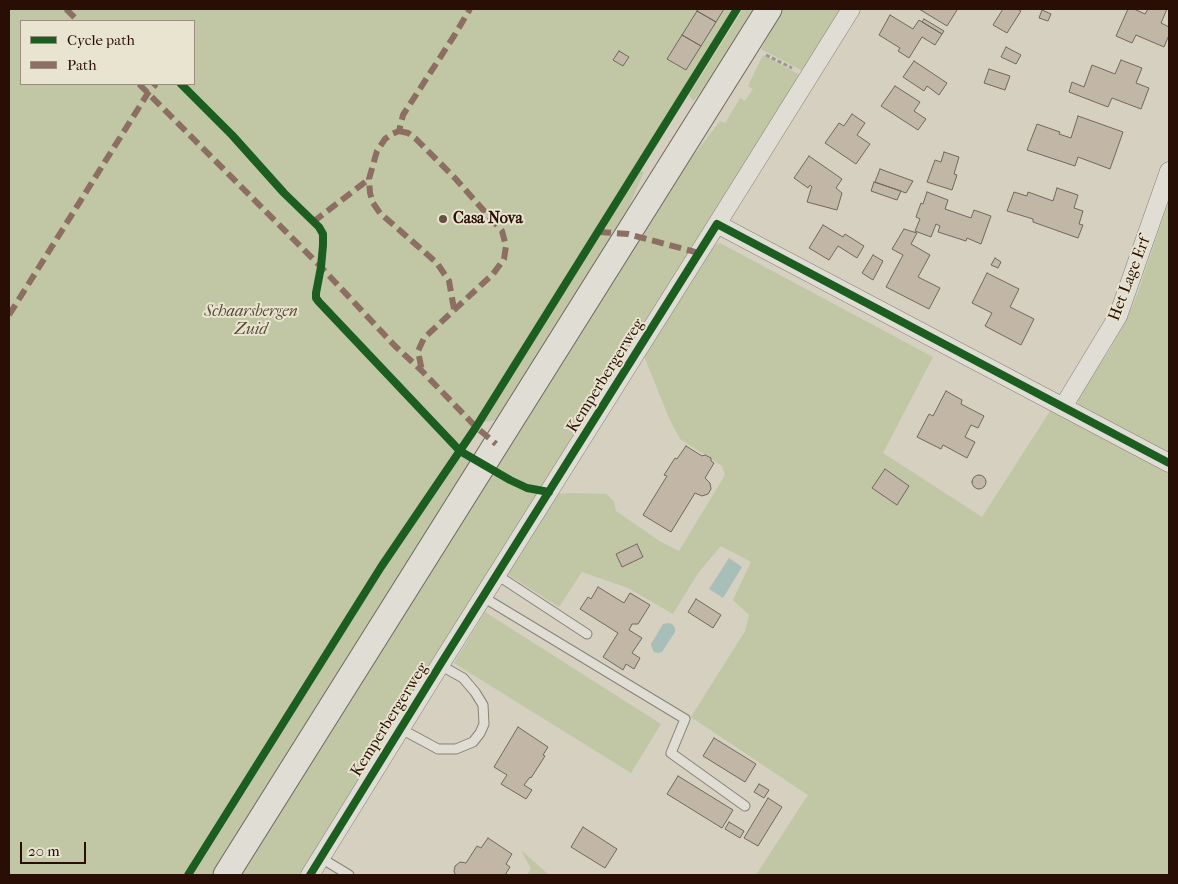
<!DOCTYPE html>
<style>
body{margin:0}
#map{position:relative;width:1178px;height:884px;overflow:hidden;background:#d5d0bf;font-family:"IM FELL French Canon",serif}
canvas{display:block}
.frame{position:absolute;inset:0;border:10px solid #280e04;pointer-events:none}
.legend{position:absolute;left:20px;top:20px;width:175px;height:65px;box-sizing:border-box;background:#e9e4d0;border:1px solid #9c8e7e;margin:0;padding:6px 9px;list-style:none;font-size:15px;color:#280e04}
.legend li{display:flex;align-items:center;gap:10px;height:25px}
.legend b{width:25px;border:1px solid #9c8e7e}
.scale{position:absolute;left:20px;top:842px;width:66px;height:22px;box-sizing:border-box;border:2px solid #280e04;border-top:0;padding-left:6px;font-size:15px;line-height:18px;white-space:nowrap;color:#280e04;-webkit-text-stroke:4px #e9e4d0;paint-order:stroke}
</style>
<div id="map">
<canvas width="1178" height="884"></canvas>
<div class="frame"></div>
<ul class="legend">
<li><b style="height:6px;background:#1b5e20"></b>Cycle path</li>
<li><b style="height:6px;background:#8d6e63"></b>Path</li>
</ul>
<div class="scale">20 m</div>
</div>
<script>
const ctx = document.querySelector('canvas').getContext('2d');
ctx.lineJoin = 'round';
function fillPath(path, color) { ctx.fillStyle = color; ctx.fill(path, 'evenodd'); }
const shape = rows => new Path2D(rows.map(r => 'M' + r).join(''));
function stroke(path, color, width, dash) { ctx.strokeStyle = color; ctx.lineWidth = width; ctx.lineCap = dash ? 'butt' : 'round'; ctx.setLineDash(dash || []); ctx.stroke(path); }
function write(font, color, halo, rows, align = 'center') {
  ctx.font = font + ' "IM FELL French Canon",serif'; ctx.lineWidth = 4; ctx.setLineDash([]); ctx.textBaseline = 'middle'; ctx.strokeStyle = halo; ctx.fillStyle = color; for (const [text, x, y, turn = 0] of rows) {
    ctx.save(); ctx.translate(x, y); ctx.rotate((+turn || 0) * Math.PI / 180); ctx.textAlign = isNaN(turn) ? turn : align; if (halo) ctx.strokeText(text, 0, 0); ctx.fillText(text, 0, 0); ctx.restore();
  }
}
fillPath(shape([
 [9,9,732,9,470,431,378,565,184,875,9,875],
 [21,21,194,21,194,84,21,84],
 [743,9,756,9,709,83,693,101,689,95],
 [783,9,841,9,803,71,761,49],
 [763,55,800,75,543,487,528,485,511,478,496,468,680,173,720,121,725,123,740,98,745,101,753,89,748,86],
 [641,171,644,172,620,227,497,420,483,422],
 [1169,200,1169,456,1080,407,1077,398,1109,351,1126,321,1137,295],
 [720,243,933,357,883,453,982,517,1052,408,1169,469,1169,875,756,875,808,795,691,717,745,631,749,615,733,600,751,562,721,546,698,573,673,614,628,588,582,572,559,607,507,574,558,494,569,493,606,494,614,501,616,511,661,542,679,551,725,475,722,466,680,439,669,418,644,356,714,245],
 [462,455,472,461,213,875,193,875,384,569],
 [492,473,508,483,525,491,539,494,301,875,240,875],
 [485,612,661,724,631,773,454,663],
 [521,850,549,875,527,875,531,869]
]), '#c1c6a5');
fillPath(shape([
 [729,558,742,567,723,598,709,589],
 [668,623,672,624,675,628,675,632,662,652,658,653,654,652,652,648,651,644,663,624]
]), '#a8beb8');
const building = shape([
 [698,9,724,9,716,22,697,11,698,9],
 [919,9,956,9,957,10,947,26,919,9],
 [1003,9,1017,9,1021,11,1007,33,993,25,1003,9],
 [1128,9,1134,9,1145,14,1148,9,1167,9,1161,23,1169,27,1169,35,1164,47,1136,35,1132,43,1116,36,1128,9],
 [1042,10,1051,14,1048,21,1039,18,1042,10],
 [697,11,716,22,701,46,682,35,697,11],
 [890,15,913,29,919,20,942,34,935,45,922,37,909,58,898,51,900,48,879,35,890,15],
 [924,19,944,31,942,34,922,22,924,19],
 [682,35,701,46,686,70,667,59,682,35],
 [1006,47,1021,55,1016,64,1001,57,1006,47],
 [619,51,629,57,623,66,613,60,619,51],
 [1121,60,1142,68,1136,83,1149,88,1141,109,1112,98,1108,107,1069,92,1072,82,1084,87,1092,65,1115,74,1121,60],
 [914,61,947,83,939,95,927,86,924,91,903,77,914,61],
 [989,69,1010,76,1005,90,984,83,989,69],
 [895,86,920,102,914,111,926,119,918,130,881,106,895,86],
 [852,114,865,123,857,135,870,144,856,164,825,143,839,123,844,126,852,114],
 [1078,116,1123,132,1110,169,1078,157,1075,166,1027,150,1037,124,1060,132,1059,134,1071,138,1078,116],
 [944,152,959,157,954,174,957,175,952,190,927,182,935,160,941,162,944,152],
 [809,156,842,179,836,188,842,193,837,210,807,202,811,189,812,187,810,185,808,188,794,178,809,156],
 [880,169,913,181,906,193,875,182,880,169],
 [874,182,901,191,897,200,871,191,874,182],
 [1057,188,1078,195,1074,208,1083,211,1079,224,1083,225,1078,238,1033,222,1033,219,1007,211,1014,192,1027,196,1028,192,1053,201,1057,188],
 [927,192,948,200,945,209,971,218,974,210,991,216,981,244,967,238,966,241,938,232,940,226,936,224,931,237,915,231,920,219,916,217,921,203,923,204,927,192],
 [823,225,843,237,845,234,864,246,857,258,838,246,829,260,809,248,823,225],
 [904,229,917,233,911,244,930,255,918,277,940,288,929,309,886,287,903,255,892,249,904,229],
 [873,255,883,261,873,280,862,273,873,255],
 [995,258,1001,262,998,268,991,265,995,258],
 [987,273,1019,289,1010,307,1034,319,1021,345,985,326,992,313,972,303,987,273],
 [946,391,962,400,961,404,984,416,978,428,971,425,965,437,975,442,967,458,943,445,941,449,917,437,929,414,933,416,946,391],
 [686,446,702,456,705,455,711,458,711,461,714,463,705,478,710,483,711,489,708,494,702,496,695,493,671,532,643,515,667,476,664,475,675,458,677,459,686,446],
 [885,469,909,486,897,505,872,488,885,469],
 '972 482a7 7 0 1 1 14 0a7 7 0 1 1-14 0Z',
 [637,544,643,557,622,567,616,554,637,544],
 [598,587,624,603,630,593,650,605,638,624,632,624,629,630,642,638,632,653,640,658,634,669,626,664,623,670,603,657,618,633,580,609,588,597,591,599,598,587],
 [696,599,721,615,713,628,688,612,696,599],
 [518,727,548,747,543,755,545,756,531,778,530,777,524,785,532,790,526,799,501,784,507,775,494,767,518,727],
 [714,738,756,764,745,782,703,756,714,738],
 [678,776,733,810,722,828,667,794,678,776],
 [759,784,769,790,764,798,754,792,759,784],
 [768,798,782,807,758,846,744,838,768,798],
 [729,822,744,831,740,838,725,829,729,822],
 [583,827,617,849,605,868,571,847,583,827],
 [488,838,512,854,506,864,510,867,505,875,456,875,454,872,455,866,460,862,466,863,477,846,481,848,488,838]
]);
fillPath(building, '#c2b6a7');
stroke(building, '#6f685f', 1);
const lane = shape([
 [497,575,587,634],
 [483,597,685,719,671,753,745,806],
 [401,729,438,749,456,749,473,742,480,733,484,724,483,705,475,692,463,678,440,665],
 [321,858,349,875]
]);
const street = shape([
 [717,224,1169,463],
 [1063,407,1118,316,1169,171],
 [310,875,440,665,717,224,851,9]
]);
const secondary = shape([
 [226,875,769,9]
]);
stroke(lane, '#888278', 11);
stroke(street, '#888278', 19);
stroke(secondary, '#6f685f', 27);
stroke(shape([
 [766,55,792,68]
]), '#9c9790', 3, [4, 2.5]);
stroke(lane, '#dfddd4', 9);
stroke(street, '#dfddd4', 18);
stroke(secondary, '#dfddd4', 25);
stroke(shape([
 [66,9,78,21],
 [139,84,321,267,395,346,422,371,476,427,496,444],
 [399,131,408,133,416,139,454,177,502,231,506,246,504,259,493,274,424,338,418,351,422,371],
 [313,222,369,179],
 [599,232,628,234,699,253],
 [454,309,449,281,437,263,380,213,373,203,370,193,369,179,377,151,385,139,392,134,399,131,403,115,454,36,470,9],
 [9,315,148,93,156,84]
]), '#8d6e63', 6, [12, 6]);
stroke(shape([
 [181,84,232,135,284,193,319,227,323,234,323,245,321,267,316,293,316,298,319,302,460,451,510,480,527,488,549,492],
 [188,875,381,567,476,427,737,9],
 [310,875,440,665,717,224,1169,463]
]), '#1b5e20', 8);
for (const [x, y, r, color] of [
 [443,219,5,"#655245"]
]) { const dot = new Path2D(); dot.arc(x, y, r, 0, 2 * Math.PI); ctx.fillStyle = color; ctx.fill(dot); stroke(dot, '#e9e4d0', 2); }
write('bold 16px', '#280e04', '#e9e4d0', [
 ["Casa Nova",453,219]
], 'left');
write('16px', '#280e04', '#e9e4d0', [
 ["Het Lage Erf",1130,279,-69],
 ["Kemperbergerweg",606,376,-58],
 ["Kemperbergerweg",390,720,-58]
]);
write('italic 16px', '#584b35', '#e9e4d0', [
 ["Schaarsbergen",251,312],
 ["Zuid",251,330]
]);
</script>
